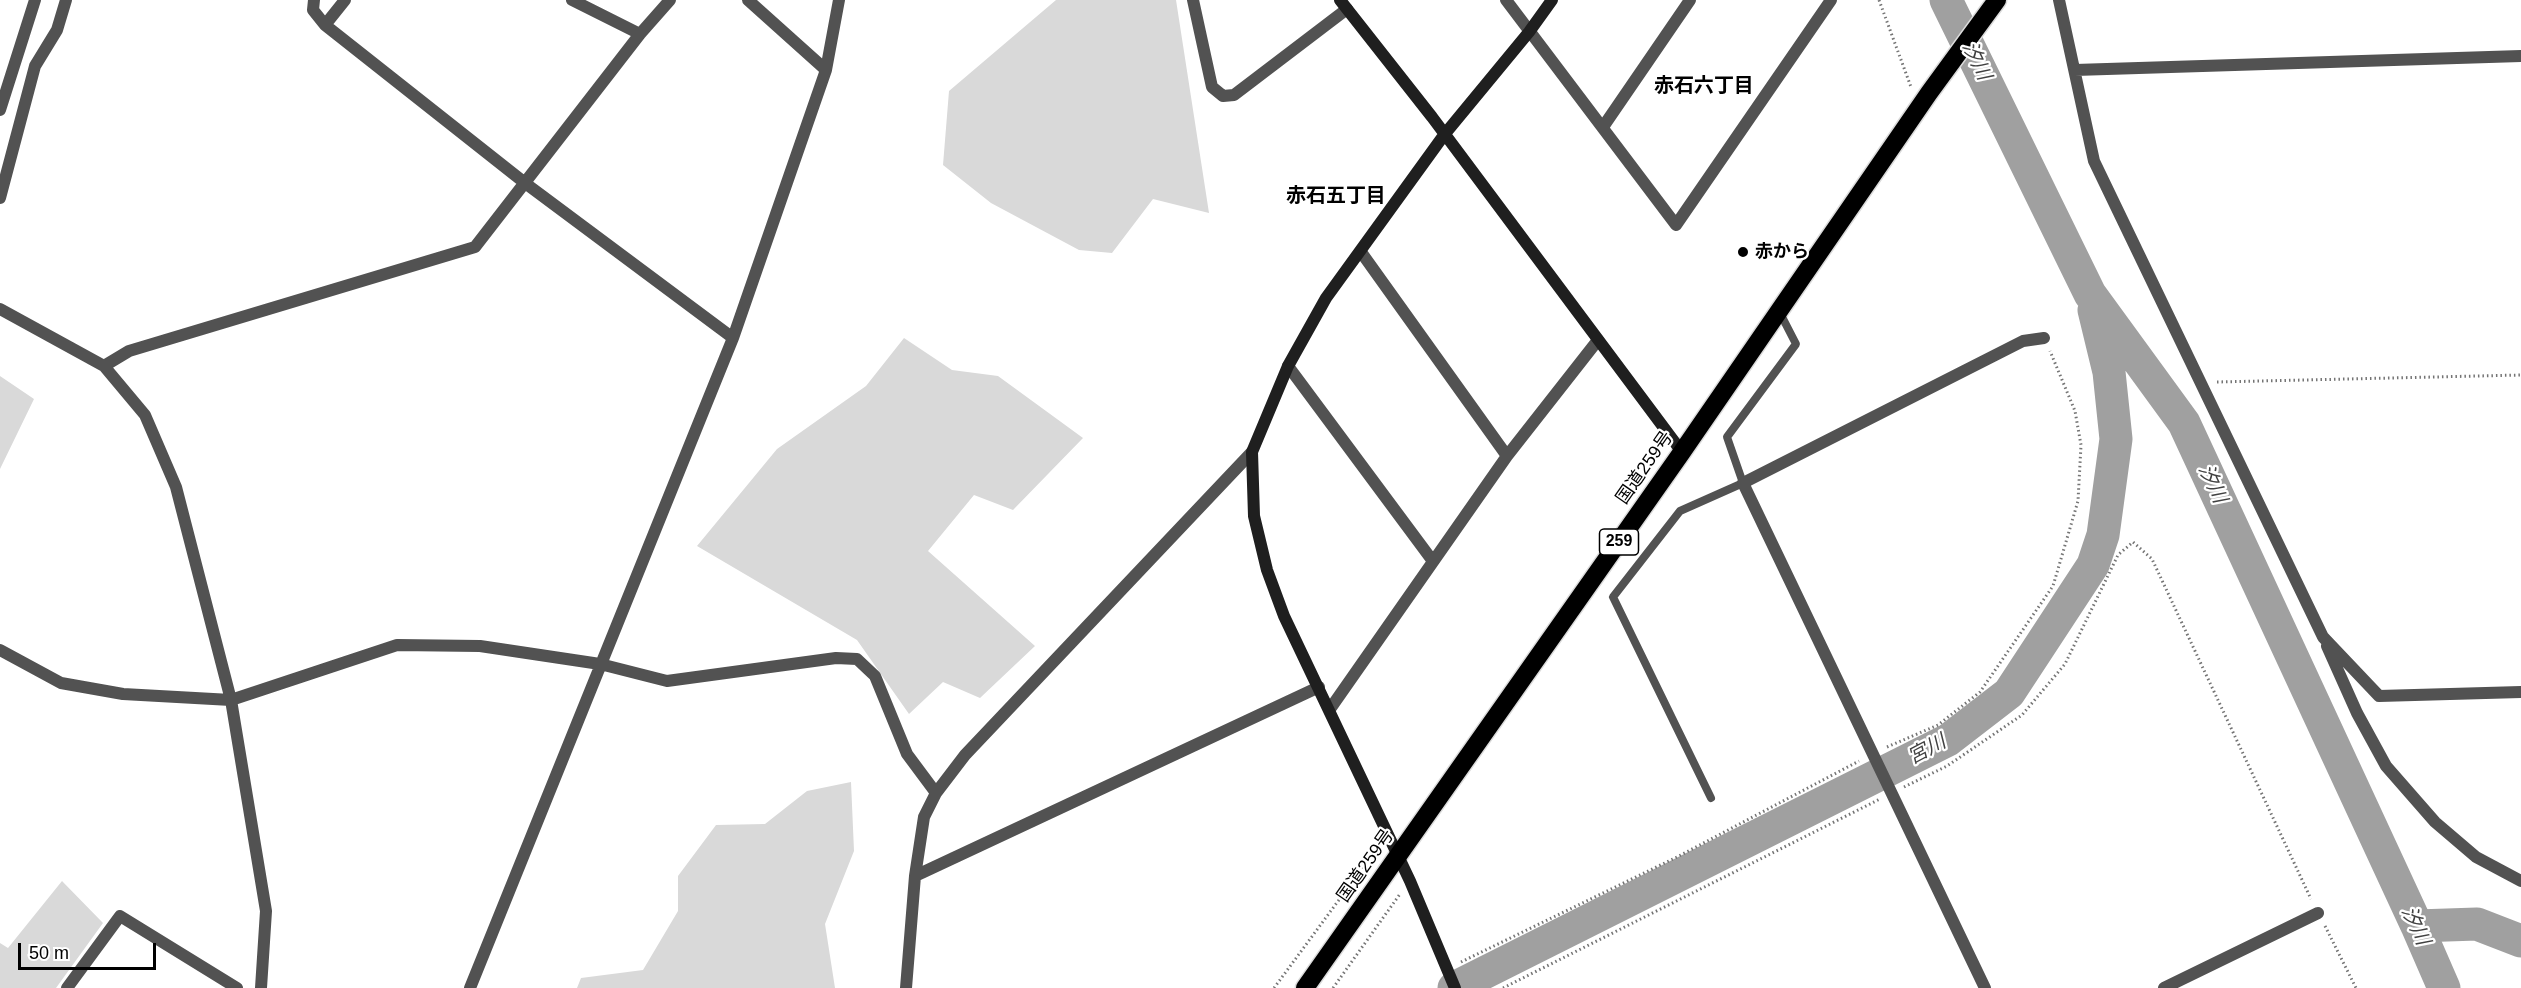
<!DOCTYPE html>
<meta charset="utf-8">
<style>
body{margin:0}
#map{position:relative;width:2521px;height:988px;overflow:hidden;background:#fff;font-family:Arial,sans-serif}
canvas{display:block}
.scale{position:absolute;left:18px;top:943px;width:138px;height:27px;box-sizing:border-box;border:3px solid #000;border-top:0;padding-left:8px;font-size:18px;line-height:21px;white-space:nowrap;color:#000;-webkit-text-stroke:4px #fff;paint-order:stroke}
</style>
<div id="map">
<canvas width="2521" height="988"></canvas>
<div class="scale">50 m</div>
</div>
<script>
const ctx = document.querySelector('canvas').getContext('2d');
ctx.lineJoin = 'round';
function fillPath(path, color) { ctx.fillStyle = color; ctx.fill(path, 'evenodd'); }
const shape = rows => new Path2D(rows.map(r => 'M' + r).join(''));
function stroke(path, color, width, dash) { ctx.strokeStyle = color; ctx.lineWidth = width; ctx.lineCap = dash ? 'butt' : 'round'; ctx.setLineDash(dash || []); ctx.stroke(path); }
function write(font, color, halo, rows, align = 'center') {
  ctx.font = font + ' Arial,"Noto Sans JP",sans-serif'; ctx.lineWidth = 4.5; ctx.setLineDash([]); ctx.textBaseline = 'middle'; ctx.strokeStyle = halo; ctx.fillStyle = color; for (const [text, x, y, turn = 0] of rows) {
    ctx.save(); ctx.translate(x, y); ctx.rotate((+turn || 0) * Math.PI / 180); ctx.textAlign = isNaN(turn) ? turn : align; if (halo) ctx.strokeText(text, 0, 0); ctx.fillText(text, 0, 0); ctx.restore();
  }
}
fillPath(shape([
 [1056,0,1176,0,1209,213,1153,199,1112,253,1079,250,991,203,943,165,949,91],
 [904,338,952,370,998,376,1083,438,1013,510,974,495,928,551,1035,646,980,698,943,682,909,714,857,640,697,546,777,449,866,386],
 [0,376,34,399,0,469],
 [851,782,854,851,825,924,835,988,577,988,581,978,643,970,678,911,678,876,716,825,765,824,807,791],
 [62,881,103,923,56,988,0,988,0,943,8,948]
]), '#d9d9d9');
stroke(shape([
 [1946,0,2090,294,2184,423,2417,926,2444,988],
 [2417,926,2477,924,2521,941],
 [1454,988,1948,740,2009,693,2093,565,2103,535,2116,439,2109,372,2094,310]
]), '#a0a0a0', 33);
const highway = shape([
 [1305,988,1682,452,1929,93,1997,0]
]);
stroke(highway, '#dbdbdb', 21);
stroke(shape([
 [1879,0,1911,87],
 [2217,382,2521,375],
 [1887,747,1938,725,1980,692,2053,586,2078,501,2081,445,2075,411,2050,351],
 [1904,787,1947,766,2022,715,2065,664,2118,555,2133,542,2152,559,2311,899],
 [2325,926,2356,988],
 [1461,962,1677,857,1859,761],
 [1274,988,1378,847],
 [1333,988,1400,894],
 [1503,988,1880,799]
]), '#747474', 3, [1.5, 3]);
stroke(shape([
 [1711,798,1613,597,1680,511,1743,483,1727,437,1796,344,1779,311]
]), '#525252', 8);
stroke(shape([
 [314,0,313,10,325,25,525,183,733,338],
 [572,0,640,34],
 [748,0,826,70],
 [1193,0,1212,87,1223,96,1234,95,1347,9],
 [1506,0,1676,225,1831,0],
 [2059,0,2094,161,2323,637,2379,696,2521,692],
 [325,25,345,0],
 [2075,70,2521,56],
 [0,110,35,0],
 [1603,127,1690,0],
 [0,198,35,66,57,30,66,0],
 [1361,252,1507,456],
 [0,309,104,366,145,415,176,487,231,700,266,911,261,988],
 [104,366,129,351,475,247,640,34,670,0],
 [1288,366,1432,560],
 [2327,646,2357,713,2386,766,2435,822,2476,857,2521,881],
 [0,650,61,683,123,694,231,700,397,645,480,646,600,664,667,681,836,658,857,659,875,676,907,754,936,793],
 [1330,709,1507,456,1598,340],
 [915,876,1319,687],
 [67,988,120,916,237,988],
 [470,988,733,338,826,70,839,0],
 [906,988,915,876,924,817,936,793,965,755,1252,452],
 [1985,988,1743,483,2023,341,2044,338],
 [2164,988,2318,913]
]), '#525252', 12);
stroke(shape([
 [1340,0,1432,117,1682,452],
 [1455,988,1410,881,1284,616,1267,570,1254,516,1252,452,1288,366,1326,298,1444,135,1529,32,1552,0]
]), '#1f1f1f', 12);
stroke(highway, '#000', 18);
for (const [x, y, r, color] of [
 [1743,252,6,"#000"]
]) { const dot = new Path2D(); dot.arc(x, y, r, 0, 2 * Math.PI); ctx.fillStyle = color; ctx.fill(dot); stroke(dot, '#fff', 2); }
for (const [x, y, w] of [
 [1619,542,39]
]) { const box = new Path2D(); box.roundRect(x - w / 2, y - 13, w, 26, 4.5); ctx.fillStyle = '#fff'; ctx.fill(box); stroke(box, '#000', 1.5); }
write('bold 16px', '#000', null, [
 ["259",1619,542]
]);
write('bold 18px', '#000', '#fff', [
 ["赤から",1755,252]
], 'left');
write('18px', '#000', '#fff', [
 ["国道259号",1645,468,-55],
 ["国道259号",1366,866,-55]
]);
write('italic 20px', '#414141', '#fff', [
 ["汐川",1976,61,64],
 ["汐川",2212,484,65],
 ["宮川",1927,750,-28],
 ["汐川",2415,926,65]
]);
write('bold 20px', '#000', '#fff', [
 ["赤石六丁目",1704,86],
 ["赤石五丁目",1336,196]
]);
</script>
